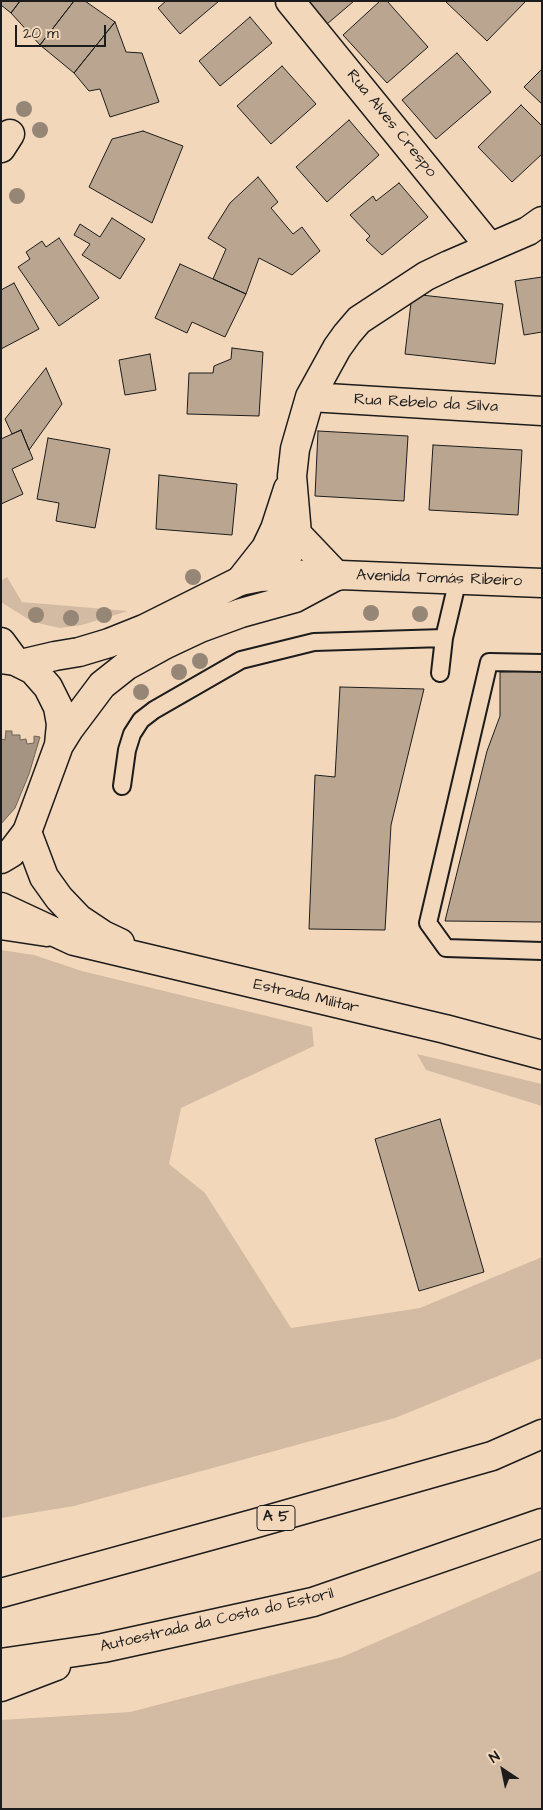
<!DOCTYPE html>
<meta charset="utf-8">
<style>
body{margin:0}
#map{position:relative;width:543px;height:1810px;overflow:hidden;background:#f3d7ba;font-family:"Architects Daughter",sans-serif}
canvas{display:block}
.frame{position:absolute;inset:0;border:2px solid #1c1c1c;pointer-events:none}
.north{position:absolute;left:478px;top:1745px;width:50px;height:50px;-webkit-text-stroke:4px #f3d7ba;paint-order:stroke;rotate:326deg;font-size:14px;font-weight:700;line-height:20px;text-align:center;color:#1c1c1c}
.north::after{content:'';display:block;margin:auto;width:18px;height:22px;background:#1c1c1c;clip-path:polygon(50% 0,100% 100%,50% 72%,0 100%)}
.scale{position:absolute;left:15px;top:25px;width:91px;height:22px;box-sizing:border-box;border:2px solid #1c1c1c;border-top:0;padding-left:6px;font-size:15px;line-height:18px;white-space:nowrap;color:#1c1c1c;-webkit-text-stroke:4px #f3d7ba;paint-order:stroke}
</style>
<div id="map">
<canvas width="543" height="1810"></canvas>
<div class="frame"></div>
<div class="north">N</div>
<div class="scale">20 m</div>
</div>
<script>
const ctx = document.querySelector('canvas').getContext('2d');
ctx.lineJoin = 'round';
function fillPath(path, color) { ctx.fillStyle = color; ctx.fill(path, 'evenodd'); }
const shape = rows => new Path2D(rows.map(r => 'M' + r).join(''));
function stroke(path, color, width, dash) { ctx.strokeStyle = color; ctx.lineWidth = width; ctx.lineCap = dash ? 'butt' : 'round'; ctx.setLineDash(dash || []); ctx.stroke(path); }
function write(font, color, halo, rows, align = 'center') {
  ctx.font = font + ' "Architects Daughter",sans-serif'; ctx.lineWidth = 4; ctx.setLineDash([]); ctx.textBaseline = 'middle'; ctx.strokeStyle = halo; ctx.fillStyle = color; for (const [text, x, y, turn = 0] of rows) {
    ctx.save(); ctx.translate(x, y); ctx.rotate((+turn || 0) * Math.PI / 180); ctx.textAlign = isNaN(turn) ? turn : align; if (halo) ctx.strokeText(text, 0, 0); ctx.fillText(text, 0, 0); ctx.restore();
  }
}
fillPath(shape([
 [7,577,22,602,128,611,82,625,60,628,42,624,28,619,1,602,1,581],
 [1,950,34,955,82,971,312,1027,314,1046,181,1108,169,1164,205,1193,291,1328,420,1308,542,1257,542,1358,395,1418,74,1506,1,1518],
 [417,1054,542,1084,542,1106,426,1070],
 [542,1570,542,1809,1,1809,1,1720,130,1712,342,1657]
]), '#d3bba3');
const water = shape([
 [6,731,12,731,12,735,20,735,20,740,26,739,27,744,34,743,34,736,40,737,29,774,15,808,1,824,1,739,5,740,6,731]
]);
fillPath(water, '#a69482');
stroke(water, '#6f6459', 1);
const building = shape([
 [1,1,20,1,11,13,1,5,1,1],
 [20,1,74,1,40,45,11,13,20,1],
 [74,1,85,1,115,22,74,73,40,45,74,1],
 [166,1,219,1,180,34,158,8,166,1],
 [308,1,354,1,327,24,308,1],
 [380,1,387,1,428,47,387,83,343,35,380,1],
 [445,1,526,1,487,41,445,1],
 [250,17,272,43,220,86,199,61,250,17],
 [115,22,126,52,142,53,159,102,110,117,100,89,89,91,74,73,115,22],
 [457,53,491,92,436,139,402,100,457,53],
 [282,66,316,104,271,144,237,106,282,66],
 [542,69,542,104,524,87,542,69],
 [521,105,542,126,542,154,512,182,478,147,521,105],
 [349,120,379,155,327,202,296,167,349,120],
 [143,131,183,146,152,223,89,187,112,139,143,131],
 [258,177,278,202,271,208,293,234,302,227,320,251,292,275,259,258,246,294,213,279,226,249,208,238,230,203,258,177],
 [399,183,428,217,382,255,366,240,370,236,350,215,373,196,376,201,399,183],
 [112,218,145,239,120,279,82,255,90,244,74,235,80,224,100,237,112,218],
 [59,238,99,298,59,326,18,267,30,259,26,252,42,241,46,247,59,238],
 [180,264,246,294,225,337,192,322,187,333,155,318,180,264],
 [542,277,542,332,524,335,515,281,542,277],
 [14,283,39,329,1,349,1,290,14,283],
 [412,294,503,304,495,364,405,354,412,294],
 [232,348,263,352,259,416,187,414,189,373,213,373,214,366,231,359,232,348],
 [150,354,156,390,125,395,119,360,150,354],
 [46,368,62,404,29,450,21,430,12,434,5,419,46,368],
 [21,430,33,459,12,469,23,494,1,504,1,439,21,430],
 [318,431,408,436,404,501,315,496,318,431],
 [48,438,110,449,95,528,56,521,59,503,37,499,48,438],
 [433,445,522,450,518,515,429,510,433,445],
 [159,475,237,484,232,535,156,529,159,475],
 [542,671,542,922,445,921,487,751,500,716,500,672,542,671],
 [340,687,424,689,391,825,385,930,309,929,315,775,335,777,340,687],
 [440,1119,484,1272,419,1291,375,1139,440,1119]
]);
fillPath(building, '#baa690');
stroke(building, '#1c1c1c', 1);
const service = shape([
 [542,663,489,662,428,923,446,948,542,951],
 [440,673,444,638],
 [122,786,127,750,132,734,141,720,154,710,241,660,314,642,444,638,458,579]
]);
const minor = shape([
 [290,1,490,247],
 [1,148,10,134],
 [310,397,542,411],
 [297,534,337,576],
 [279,575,297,534,292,476,295,449,310,397,337,348,347,334,359,320,426,276,449,265,528,231,542,221],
 [240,581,266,548,275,529,288,489],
 [1,642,15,661]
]);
const tertiary = shape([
 [1,659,15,661,33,670,48,687,58,707,61,724,59,745,27,832,11,853,1,859],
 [21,664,55,656,79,652,109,643,144,629,240,581,260,577,315,574,542,583],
 [59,745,69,729,102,685,126,666,166,644,200,628,241,613,295,598,336,576],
 [1,925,47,932]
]);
const secondary = shape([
 [27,832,44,877,59,898,79,919,103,935,120,943],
 [1,907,74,941,445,1029,542,1055]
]);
const motorway = shape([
 [1,1593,253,1524,492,1456,542,1434],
 [1,1663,103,1648,313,1602,542,1523],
 [1,1687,56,1666]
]);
stroke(service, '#1c1c1c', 20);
stroke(minor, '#1c1c1c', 31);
stroke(tertiary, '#1c1c1c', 31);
stroke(secondary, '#1c1c1c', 31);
stroke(motorway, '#1c1c1c', 31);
stroke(service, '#f3d7ba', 16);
stroke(minor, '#f3d7ba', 28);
stroke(tertiary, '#f3d7ba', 28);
stroke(secondary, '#f3d7ba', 28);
stroke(motorway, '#f3d7ba', 28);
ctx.fillStyle = '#968676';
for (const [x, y] of [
 [24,109],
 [40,130],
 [17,196],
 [193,577],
 [371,613],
 [420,614],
 [36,615],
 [104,615],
 [71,618],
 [200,661],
 [179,672],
 [141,692]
]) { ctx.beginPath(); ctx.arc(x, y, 8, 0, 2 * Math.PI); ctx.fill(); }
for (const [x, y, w] of [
 [276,1518,38]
]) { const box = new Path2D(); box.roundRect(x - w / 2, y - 12.5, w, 25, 4); ctx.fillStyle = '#f3d7ba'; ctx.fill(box); stroke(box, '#1c1c1c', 1); }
write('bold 15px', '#1c1c1c', null, [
 ["A 5",276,1518]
]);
write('16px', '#1c1c1c', '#f3d7ba', [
 ["Rua Alves Crespo",391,124,51],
 ["Rua Rebelo da Silva",426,404,3],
 ["Avenida Tomás Ribeiro",439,579,2],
 ["Estrada Militar",306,997,13],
 ["Autoestrada da Costa do Estoril",217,1621,-13]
]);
</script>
